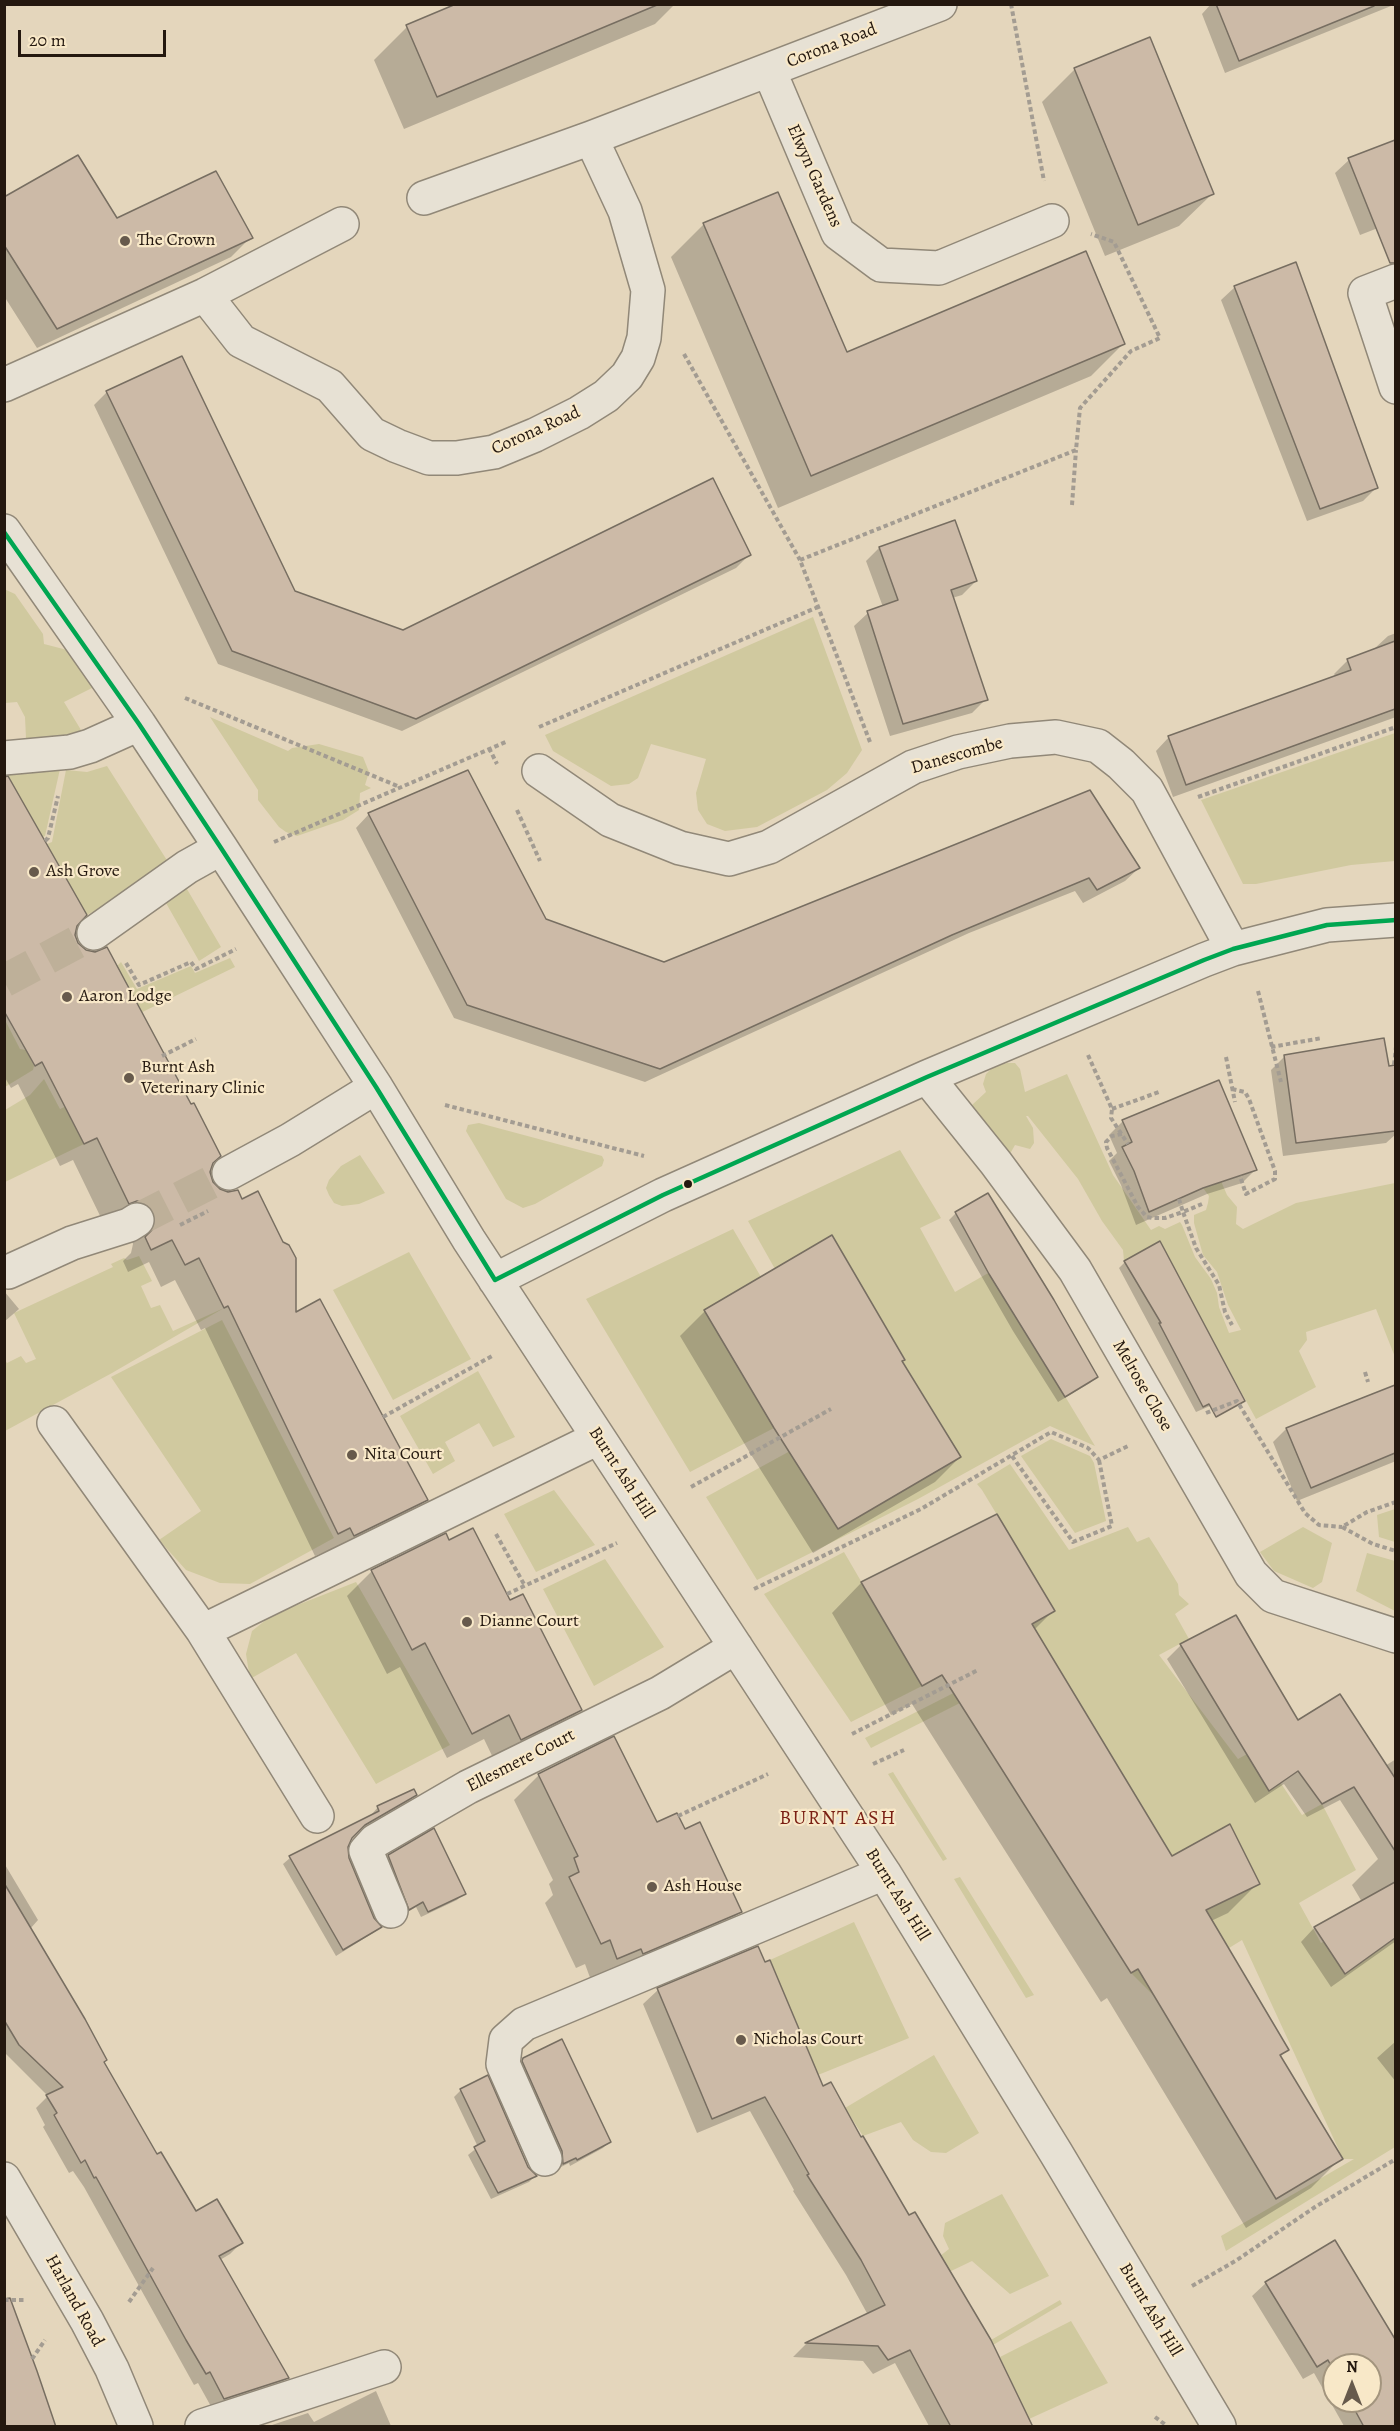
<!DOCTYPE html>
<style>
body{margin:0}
#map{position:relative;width:1400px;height:2431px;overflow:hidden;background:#e4d6bc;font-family:Alegreya,serif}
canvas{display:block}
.frame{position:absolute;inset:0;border:6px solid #24180f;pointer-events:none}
.north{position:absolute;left:1322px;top:2353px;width:60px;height:60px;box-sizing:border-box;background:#f8e8c8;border:2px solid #a3957e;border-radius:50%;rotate:0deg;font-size:16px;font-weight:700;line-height:24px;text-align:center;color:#24180f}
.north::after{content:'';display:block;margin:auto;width:21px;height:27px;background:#675a4c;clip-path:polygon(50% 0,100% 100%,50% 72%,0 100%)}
.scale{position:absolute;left:18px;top:30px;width:148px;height:27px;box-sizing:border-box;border:3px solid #24180f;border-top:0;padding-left:8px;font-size:18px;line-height:21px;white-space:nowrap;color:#24180f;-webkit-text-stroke:4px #f8e8c8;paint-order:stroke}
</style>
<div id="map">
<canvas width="1400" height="2431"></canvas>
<div class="frame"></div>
<div class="north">N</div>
<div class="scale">20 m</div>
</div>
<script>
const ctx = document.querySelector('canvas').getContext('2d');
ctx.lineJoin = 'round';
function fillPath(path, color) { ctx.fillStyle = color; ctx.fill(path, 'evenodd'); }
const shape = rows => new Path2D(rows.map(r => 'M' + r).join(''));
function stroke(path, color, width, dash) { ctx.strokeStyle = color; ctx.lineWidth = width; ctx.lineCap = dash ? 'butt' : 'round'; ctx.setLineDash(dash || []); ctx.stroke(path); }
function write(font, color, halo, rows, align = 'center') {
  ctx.font = font + ' Alegreya,serif'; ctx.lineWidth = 4.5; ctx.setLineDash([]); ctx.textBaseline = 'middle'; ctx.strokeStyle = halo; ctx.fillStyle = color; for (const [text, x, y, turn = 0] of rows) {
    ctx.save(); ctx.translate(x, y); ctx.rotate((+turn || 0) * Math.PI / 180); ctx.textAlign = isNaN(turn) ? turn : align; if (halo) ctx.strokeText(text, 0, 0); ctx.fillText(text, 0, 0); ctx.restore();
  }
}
fillPath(shape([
 [4,589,15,594,43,634,44,644,71,651,96,686,64,702,81,730,71,736,43,740,26,738,25,717,17,702,5,703],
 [813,617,862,750,847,773,827,790,757,827,725,831,707,824,698,810,696,793,706,759,651,744,638,778,629,784,611,786,553,751,545,735],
 [210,717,288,751,292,748,319,744,363,757,369,772,365,785,371,788,360,793,359,810,343,820,297,836,286,832,279,827,258,800,258,790],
 [1395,733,1395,861,1351,865,1256,884,1243,884,1201,800],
 [107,766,170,865,111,899,103,907,74,921,81,905,47,844,52,842,66,770,87,772],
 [60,769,45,836,43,837,5,771],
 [184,884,221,947,199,961,162,896],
 [230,958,235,967,128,1019,117,966,121,962,137,989,191,966,195,973],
 [5,1020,20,1049,26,1050,34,1066,33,1070,5,1087],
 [1007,1063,1015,1063,1020,1069,1025,1092,1067,1074,1113,1175,1151,1230,1159,1226,1165,1229,1180,1222,1182,1225,1195,1257,1211,1279,1217,1293,1219,1307,1229,1333,1241,1330,1228,1305,1217,1272,1203,1255,1194,1223,1194,1215,1206,1210,1208,1203,1209,1196,1203,1188,1221,1181,1227,1195,1237,1207,1236,1224,1243,1229,1296,1203,1395,1183,1395,1357,1376,1309,1306,1332,1307,1340,1299,1351,1316,1387,1256,1419,1159,1242,1124,1261,1123,1250,1102,1221,1078,1179,1028,1116,1026,1116,1033,1128,1034,1143,1030,1149,1015,1145,1011,1152,1001,1155,971,1116,972,1105,986,1092,983,1084,986,1074,993,1067],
 [44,1079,60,1109,82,1099,87,1109,70,1118,84,1144,5,1182,5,1110,30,1095],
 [479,1123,602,1156,604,1160,602,1166,535,1204,523,1208,506,1199,466,1131,468,1125],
 [900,1150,941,1218,920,1228,955,1292,990,1272,1095,1446,1050,1426,918,1499,757,1580,706,1497,790,1451,898,1466,948,1435,909,1372,897,1364,905,1359,832,1235,775,1269,748,1221],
 [360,1155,385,1193,359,1204,342,1206,334,1203,329,1195,326,1188,329,1180,341,1166],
 [733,1229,761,1277,774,1428,690,1472,586,1299],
 [409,1252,471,1359,393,1400,333,1290],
 [139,1256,152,1281,141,1286,151,1308,160,1305,173,1331,224,1308,112,1373,5,1431,4,1359,7,1363,21,1356,26,1363,36,1359,14,1313,113,1267,111,1264,124,1258,127,1260],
 [222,1320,334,1538,250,1584,220,1583,186,1570,159,1540,201,1511,111,1377],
 [478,1371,515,1437,493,1447,479,1423,445,1442,455,1461,433,1474,400,1416],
 [1051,1439,1090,1456,1094,1463,1106,1521,1075,1533,1021,1456],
 [1010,1464,1069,1550,1128,1527,1137,1542,1149,1537,1158,1551,1178,1584,1179,1595,1189,1604,1175,1614,1189,1639,1159,1655,1238,1759,1247,1754,1280,1782,1302,1815,1322,1804,1356,1870,1299,1903,1321,1943,1387,1903,1395,1919,1395,2147,1226,2251,1221,2236,1354,2159,1343,2159,1242,1940,1153,1995,1131,1973,1213,1924,1053,1659,960,1703,871,1748,865,1738,983,1678,1016,1633,1055,1611,982,1490,977,1484],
 [554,1490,595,1545,536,1572,504,1514],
 [1395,1509,1396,1509,1395,1542,1379,1537,1377,1515],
 [1303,1527,1332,1543,1322,1582,1313,1588,1274,1571,1260,1552],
 [844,1552,922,1686,851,1722,764,1594],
 [1367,1553,1395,1561,1395,1611,1356,1591],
 [605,1559,664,1647,594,1686,543,1589],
 [356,1582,450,1745,376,1784,296,1653,250,1679,246,1654,252,1631,272,1615],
 [893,1772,947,1859,943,1861,888,1774],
 [960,1877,1034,1995,1026,1998,954,1879],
 [854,1922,909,2038,818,2075,770,1960],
 [934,2055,979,2133,946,2153,931,2152,913,2140,901,2122,863,2136,845,2108],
 [1002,2194,1049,2276,1010,2294,972,2261,949,2272,940,2256,949,2249,943,2236,945,2223],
 [1060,2300,1062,2304,993,2345,991,2340],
 [1071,2321,1108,2383,1029,2419,1000,2357]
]), '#d0c99f');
fillPath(shape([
 [460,4,675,4,655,24,404,129,374,60,407,27],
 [1211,4,1396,4,1225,73,1202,14],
 [1075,69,1212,194,1179,226,1105,256,1042,102],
 [1396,141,1396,221,1360,235,1335,173,1349,160],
 [4,199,117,220,251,237,231,257,37,348,4,296],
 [704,224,846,354,1124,343,1091,376,778,508,671,257],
 [1235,287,1376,488,1363,501,1307,521,1221,300],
 [107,392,294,592,403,632,749,555,736,568,402,731,218,664,94,405],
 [879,548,976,581,962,595,952,598,986,699,972,713,890,736,854,626,868,613,883,607,866,561],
 [1396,633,1396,717,1173,797,1156,751,1169,737,1336,677,1334,674,1348,660,1374,649,1388,636],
 [4,778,75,925,74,935,77,944,212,1163,209,1172,211,1183,295,1314,426,1500,403,1523,331,1558,327,1551,315,1556,205,1328,201,1330,175,1280,161,1287,149,1262,128,1272,123,1261,131,1253,133,1244,130,1234,105,1226,73,1160,60,1166,18,1084,11,1088,4,1076],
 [369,814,545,921,664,964,1139,868,1125,881,1083,903,1075,891,969,933,645,1082,454,1018,356,828],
 [1382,1040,1396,1109,1396,1134,1386,1143,1283,1156,1271,1070,1285,1056],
 [1123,1121,1255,1170,1242,1183,1207,1194,1136,1225,1121,1185,1109,1161,1117,1153,1109,1135],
 [956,1213,1096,1377,1090,1383,1058,1402,1013,1331,949,1220],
 [1125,1262,1231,1397,1196,1412,1119,1268],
 [4,1291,19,1309,4,1322],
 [705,1311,960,1457,935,1482,813,1553,750,1453,680,1336],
 [1396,1387,1396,1461,1297,1501,1273,1442,1286,1429],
 [997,1516,1053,1611,1034,1630,1171,1858,1258,1883,1228,1913,1211,1921,1287,2050,1280,2057,1341,2158,1311,2188,1246,2228,1107,1998,1101,2002,912,1704,891,1715,832,1613,861,1583],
 [449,1542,509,1602,580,1710,555,1735,496,1764,484,1739,447,1758,400,1667,387,1674,347,1596,372,1571],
 [1236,1617,1298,1722,1385,1766,1396,1759,1396,1941,1331,1987,1301,1942,1314,1928,1362,1902,1352,1885,1378,1859,1340,1800,1307,1817,1284,1784,1255,1803,1167,1659,1181,1645],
 [539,1775,656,1824,684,1831,740,1912,715,1937,592,1983,585,1964,576,1968,545,1903,553,1895,549,1884,553,1880,514,1800],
 [416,1794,409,1801,357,1831,351,1838,346,1847,347,1859,372,1919,380,1927,373,1933,336,1956,283,1864,290,1858,373,1816,372,1814,378,1807],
 [389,1856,464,1893,457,1900,421,1917,416,1907,403,1915,382,1863],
 [4,1863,38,1920,30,1929,156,2156,196,2213,241,2243,230,2254,220,2260,287,2378,275,2389,213,2410,198,2383,194,2385,84,2187,73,2171,69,2173,43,2127,45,2125,36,2108,48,2096,4,2052],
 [658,1990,822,2088,861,2139,990,2341,1033,2426,929,2426,895,2363,873,2374,863,2361,793,2357,806,2344,868,2315,846,2275,793,2191,794,2190,750,2111,697,2133,643,2004],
 [1396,2041,1396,2082,1377,2058],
 [524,2059,609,2142,603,2148,570,2166,569,2163,557,2169,517,2066],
 [461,2090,535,2176,529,2182,491,2199,468,2155,478,2147,454,2097],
 [1334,2242,1396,2342,1396,2426,1344,2426,1314,2373,1303,2379,1252,2296,1266,2283],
 [1334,2365,1370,2365,1370,2401,1334,2401],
 [376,2391,391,2426,269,2426,308,2413,314,2422]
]), '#0003');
const building = shape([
 [456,4,657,4,657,5,437,97,406,25,456,4],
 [1216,4,1374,4,1374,6,1239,61,1216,4],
 [1150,37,1214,194,1138,225,1074,68,1150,37],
 [1395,140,1395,263,1390,263,1348,158,1395,140],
 [78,155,117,218,216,171,253,238,57,329,4,245,4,197,78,155],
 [778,192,847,352,1086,251,1125,344,811,476,703,223,778,192],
 [1296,262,1378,488,1320,509,1234,286,1296,262],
 [182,356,295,591,403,630,713,478,751,555,416,719,232,651,106,391,182,356],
 [955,520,977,581,951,590,988,700,903,724,867,611,898,600,879,547,955,520],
 [1395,641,1395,709,1186,785,1168,736,1351,670,1347,659,1395,641],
 [468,770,546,919,664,962,1090,790,1140,868,1097,890,1089,878,952,935,660,1069,467,1005,368,813,468,770],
 [8,776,87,915,77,926,75,935,78,943,86,950,95,952,107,947,191,1104,194,1103,221,1156,213,1163,210,1172,213,1182,220,1189,228,1192,238,1190,242,1199,258,1191,283,1242,289,1245,296,1258,296,1312,320,1299,428,1500,354,1536,350,1528,338,1534,228,1306,224,1308,199,1258,185,1265,172,1240,151,1250,145,1237,154,1228,156,1220,153,1211,145,1203,137,1201,129,1204,97,1138,84,1144,42,1062,35,1066,4,1011,4,777,8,776],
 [1384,1038,1389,1066,1395,1065,1395,1131,1296,1143,1284,1055,1384,1038],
 [1219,1080,1257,1170,1203,1188,1149,1212,1134,1171,1122,1147,1132,1142,1122,1120,1219,1080],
 [988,1193,1054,1300,1098,1377,1065,1397,989,1274,955,1212,988,1193],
 [832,1235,905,1360,902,1361,961,1457,838,1529,774,1428,704,1310,832,1235],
 [1160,1241,1245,1401,1216,1417,1209,1404,1203,1407,1159,1323,1161,1323,1124,1261,1160,1241],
 [1395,1385,1395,1453,1311,1488,1286,1428,1395,1385],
 [997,1514,1055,1611,1032,1624,1172,1856,1230,1824,1260,1884,1206,1910,1289,2050,1280,2055,1343,2159,1276,2199,1138,1969,1131,1973,942,1675,922,1686,861,1582,997,1514],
 [473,1528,510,1600,523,1594,582,1710,521,1740,509,1715,472,1734,425,1643,412,1650,371,1570,446,1533,449,1540,473,1528],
 [1236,1615,1298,1720,1340,1694,1395,1778,1395,1851,1354,1787,1322,1804,1298,1771,1269,1791,1180,1644,1236,1615],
 [614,1736,657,1822,677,1813,685,1829,700,1822,742,1912,643,1954,641,1949,617,1959,610,1940,601,1944,569,1877,579,1872,574,1858,578,1856,538,1774,614,1736],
 [414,1789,417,1795,365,1825,352,1838,348,1847,349,1858,374,1918,382,1927,343,1950,289,1856,379,1811,377,1806,414,1789],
 [434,1828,466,1894,428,1912,423,1902,409,1910,388,1855,434,1828],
 [1395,1882,1395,1938,1345,1974,1314,1927,1395,1882],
 [4,1883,85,2019,107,2060,104,2062,157,2154,161,2152,196,2211,217,2199,243,2243,219,2256,289,2378,224,2399,210,2372,206,2374,186,2340,96,2177,94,2178,85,2160,81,2163,54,2115,57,2113,46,2095,63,2087,19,2045,4,2020,4,1883],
 [758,1946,765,1962,770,1960,823,2086,831,2082,861,2137,863,2136,909,2215,915,2212,991,2340,1033,2427,951,2427,910,2350,888,2360,878,2346,805,2343,885,2305,861,2260,807,2175,809,2174,765,2097,712,2119,657,1988,758,1946],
 [562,2039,611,2142,577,2160,576,2158,563,2164,562,2151,522,2061,523,2058,562,2039],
 [488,2075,528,2167,537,2176,498,2193,474,2147,485,2141,460,2089,488,2075],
 [1335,2240,1395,2339,1395,2427,1364,2427,1350,2401,1370,2401,1370,2365,1334,2365,1334,2372,1328,2360,1317,2367,1265,2282,1335,2240],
 [10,2298,37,2371,56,2427,4,2427,4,2299,10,2298]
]);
fillPath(building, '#ccbaa7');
stroke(building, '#776e61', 1.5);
stroke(shape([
 [4,981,94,933],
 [137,1220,229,1173]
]), '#beb099', 33, [33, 16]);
const minor = shape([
 [769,70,838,233,881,265,939,268,1052,221],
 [424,198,591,138,940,4],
 [1396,281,1365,293,1396,387],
 [205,295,241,341,330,386,372,434,397,446,429,458,457,458,494,452,535,435,579,413,606,396,627,376,638,358,644,338,648,290,625,211,591,138],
 [4,385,205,295,342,224],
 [4,531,139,724,221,848,376,1087,469,1240,884,1873,1056,2153,1219,2426],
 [4,758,70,752,90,746,139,724],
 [539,771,610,820,680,848,729,859,769,847,913,767,958,752,1010,741,1056,737,1098,746,1121,764,1147,790,1233,949],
 [94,933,187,867,221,848],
 [927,1077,996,1163,1075,1270,1251,1574,1273,1596,1396,1636],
 [229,1173,290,1140,376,1087],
 [8,1272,72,1243,129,1225,137,1220],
 [495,1280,663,1195,927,1077,1204,960,1233,949,1327,925,1396,920],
 [54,1423,203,1631,598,1438],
 [203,1631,317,1816],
 [391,1911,366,1851,375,1841,468,1787,660,1693,736,1647],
 [545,2159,503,2064,506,2040,524,2024,884,1873],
 [4,2179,87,2321,112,2369,136,2426],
 [202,2426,384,2367]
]);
stroke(minor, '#918878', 36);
stroke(shape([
 [1011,4,1044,181],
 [684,354,800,560],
 [1072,505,1076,450],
 [185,698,400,787],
 [539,727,818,607],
 [870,742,800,560,1076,450,1080,408,1131,351,1160,338,1114,242,1091,234],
 [489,748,497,764],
 [1198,797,1396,727],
 [517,810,540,861],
 [45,841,48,838,58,796],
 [274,842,508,741],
 [126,963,139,985,191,962,196,969,236,949],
 [1258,991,1281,1082],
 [1271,1047,1322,1038],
 [1088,1055,1112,1109,1111,1118,1128,1144],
 [162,1056,196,1039],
 [1226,1057,1235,1102],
 [1394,1065,1396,1047],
 [1232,1089,1245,1092,1249,1099,1275,1171,1275,1179,1246,1194,1240,1176],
 [445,1105,644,1156],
 [1112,1109,1159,1092],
 [1122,1134,1112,1136,1106,1142,1107,1148,1138,1207,1147,1217,1152,1218,1165,1218,1183,1212,1196,1248,1219,1285,1225,1312,1232,1325],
 [1179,1199,1183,1212,1202,1204],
 [180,1225,208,1211],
 [1365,1372,1368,1382],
 [1206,1413,1237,1401,1305,1513,1319,1525,1342,1527],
 [383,1417,492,1356],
 [1012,1456,1073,1542,1112,1526,1099,1460],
 [691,1487,831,1409],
 [1396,1502,1367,1512,1342,1527,1373,1544,1396,1551],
 [496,1534,525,1586],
 [754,1589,921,1509,1051,1432,1088,1448,1099,1460,1128,1446],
 [507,1594,617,1543],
 [852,1734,978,1670],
 [873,1764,904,1750],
 [678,1816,768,1774],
 [1192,2286,1237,2260,1315,2207,1396,2159],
 [4,2300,25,2300],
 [129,2302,153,2268],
 [32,2359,45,2340],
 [1155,2417,1167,2426]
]), '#a39c92', 4, [4.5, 3]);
stroke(minor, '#e7e1d4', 33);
stroke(shape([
 [4,532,139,724,221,848,376,1087,495,1280,663,1195,927,1077,1204,960,1233,949,1327,925,1396,920]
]), '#00a651', 4.5);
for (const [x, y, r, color] of [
 [125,241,6,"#675a4c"],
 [34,872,6,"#675a4c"],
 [67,997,6,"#675a4c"],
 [129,1078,6,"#675a4c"],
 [688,1184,5,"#24180f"],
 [352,1455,6,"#675a4c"],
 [467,1622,6,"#675a4c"],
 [652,1887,6,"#675a4c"],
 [741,2040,6,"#675a4c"]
]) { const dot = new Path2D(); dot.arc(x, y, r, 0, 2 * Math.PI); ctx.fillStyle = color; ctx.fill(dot); stroke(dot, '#f8e8c8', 2); }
write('18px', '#24180f', '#f8e8c8', [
 ["Corona Road",832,46,-21],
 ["Elwyn Gardens",814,176,66],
 ["Corona Road",536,431,-24],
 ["Danescombe",957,756,-16],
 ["Melrose Close",1142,1386,60],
 ["Burnt Ash Hill",621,1473,57],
 ["Ellesmere Court",521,1761,-27],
 ["Burnt Ash Hill",897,1895,58],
 ["Harland Road",74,2301,61],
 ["Burnt Ash Hill",1150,2310,59]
]);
write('18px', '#24180f', '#f8e8c8', [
 ["The Crown",137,241],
 ["Ash Grove",46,872],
 ["Aaron Lodge",79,997],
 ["Burnt Ash",141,1068],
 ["Veterinary Clinic",141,1089],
 ["Nita Court",364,1455],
 ["Dianne Court",479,1622],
 ["Ash House",664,1887],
 ["Nicholas Court",753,2040]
], 'left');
ctx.letterSpacing = '1.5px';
write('20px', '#7a1f14', '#f8e8c8', [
 ["BURNT ASH",838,1819]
]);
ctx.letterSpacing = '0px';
</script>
